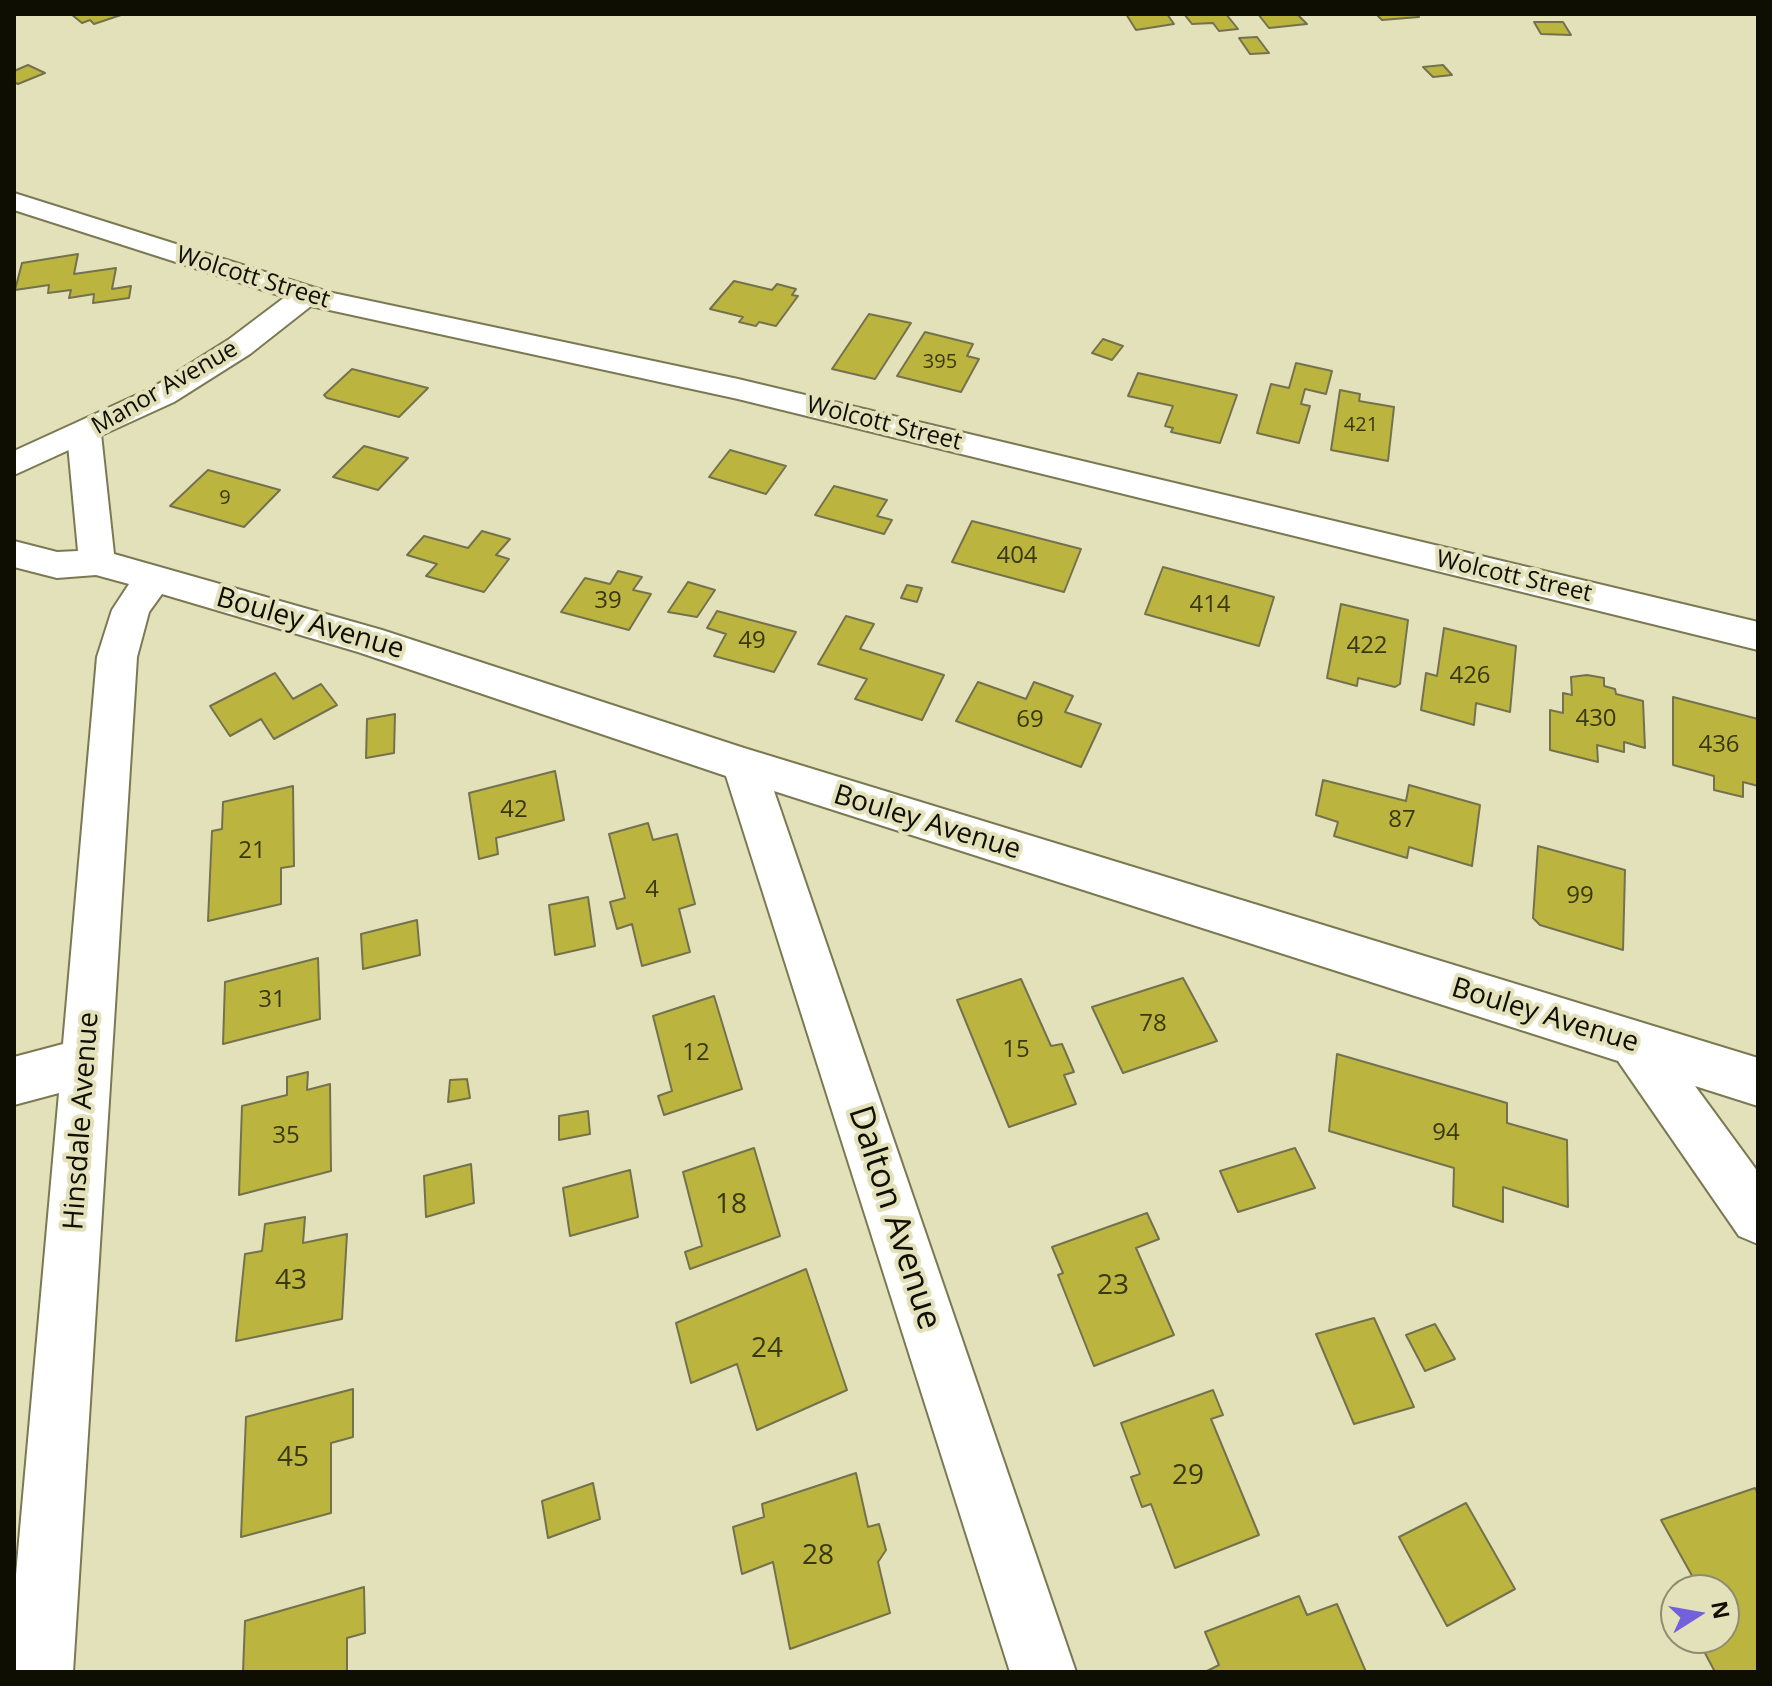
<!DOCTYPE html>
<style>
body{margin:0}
#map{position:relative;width:1772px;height:1686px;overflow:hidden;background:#e3e1b9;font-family:"Open Sans",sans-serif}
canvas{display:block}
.frame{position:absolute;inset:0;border:16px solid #0f0e02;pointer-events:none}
.north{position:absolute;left:1660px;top:1574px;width:80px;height:80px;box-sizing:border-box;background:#e3e1b9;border:2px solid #8e8d70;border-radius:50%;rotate:79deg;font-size:22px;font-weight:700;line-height:32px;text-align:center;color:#0f0e02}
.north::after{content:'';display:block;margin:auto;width:28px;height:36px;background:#7360db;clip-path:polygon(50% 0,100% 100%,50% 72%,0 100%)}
</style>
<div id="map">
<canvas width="1772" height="1686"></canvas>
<div class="frame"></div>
<div class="north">N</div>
</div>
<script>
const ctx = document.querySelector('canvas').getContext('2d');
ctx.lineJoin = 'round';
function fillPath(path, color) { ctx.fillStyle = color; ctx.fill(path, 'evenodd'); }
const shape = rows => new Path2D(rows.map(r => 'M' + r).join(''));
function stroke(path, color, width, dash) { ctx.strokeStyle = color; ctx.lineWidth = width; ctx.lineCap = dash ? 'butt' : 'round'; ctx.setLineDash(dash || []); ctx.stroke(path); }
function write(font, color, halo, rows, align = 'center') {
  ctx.font = font + ' "Open Sans",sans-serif'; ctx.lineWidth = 8; ctx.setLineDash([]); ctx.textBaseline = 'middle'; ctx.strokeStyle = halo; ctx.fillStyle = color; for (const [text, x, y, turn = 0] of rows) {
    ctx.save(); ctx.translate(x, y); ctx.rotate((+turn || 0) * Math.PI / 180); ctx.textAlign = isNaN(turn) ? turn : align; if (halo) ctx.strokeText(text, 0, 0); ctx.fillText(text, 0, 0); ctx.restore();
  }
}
const building = shape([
 [71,14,124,14,94,24,90,20,82,23,71,14],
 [1126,14,1167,14,1174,24,1136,30,1126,14],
 [1184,14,1226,14,1238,29,1219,31,1213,23,1192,24,1184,14],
 [1258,14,1297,14,1307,24,1269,28,1258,14],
 [1376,14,1416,14,1419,17,1382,20,1376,14],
 [1534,22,1563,22,1571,35,1541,34,1534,22],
 [1257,37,1269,53,1250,54,1239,38,1257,37],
 [28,65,45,73,18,84,14,82,14,71,28,65],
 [1443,65,1452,75,1433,77,1423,67,1443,65],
 [78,254,74,274,116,268,112,289,131,286,129,298,93,303,94,294,69,298,71,290,48,293,49,285,15,290,22,263,78,254],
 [734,281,772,290,777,284,796,289,792,295,798,296,776,326,759,322,756,326,739,322,743,317,710,309,734,281],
 [869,314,911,323,875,379,832,369,869,314],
 [925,332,973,344,967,356,979,359,961,392,897,376,925,332],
 [1103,339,1123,346,1112,360,1092,353,1103,339],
 [1296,363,1332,371,1326,394,1305,389,1301,404,1310,406,1299,443,1257,433,1271,384,1289,388,1296,363],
 [352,369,428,388,399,417,327,398,324,395,352,369],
 [1138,373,1237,395,1220,443,1171,432,1173,428,1165,426,1173,406,1128,396,1138,373],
 [1340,390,1360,394,1359,401,1394,407,1388,461,1331,450,1340,390],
 [364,446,408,458,378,490,333,477,364,446],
 [730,450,786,466,766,494,709,477,730,450],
 [208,470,280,490,244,527,170,506,208,470],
 [834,486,887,500,877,516,892,520,884,534,815,515,834,486],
 [972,521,1081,549,1064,592,952,562,972,521],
 [482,531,510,539,496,555,509,559,484,592,426,576,437,564,407,555,424,536,468,548,482,531],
 [1163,567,1274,597,1259,646,1145,614,1163,567],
 [618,571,642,577,633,590,651,594,629,630,561,612,585,578,610,584,618,571],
 [688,582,715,590,697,617,668,612,688,582],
 [907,585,922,588,917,602,901,598,907,585],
 [1341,604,1408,620,1400,684,1395,687,1358,678,1357,686,1327,678,1341,604],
 [717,611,796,632,774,672,714,656,726,634,707,628,717,611],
 [846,616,874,624,860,649,944,675,922,720,855,699,867,679,818,664,846,616],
 [1444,628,1516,646,1510,712,1476,703,1474,725,1421,710,1426,673,1437,676,1444,628],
 [275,673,293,699,321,684,337,705,274,739,261,719,230,736,210,706,275,673],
 [1587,675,1604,678,1604,686,1615,689,1616,694,1643,701,1645,748,1624,742,1624,752,1597,745,1598,762,1550,750,1550,710,1563,713,1563,693,1572,695,1571,677,1587,675],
 [978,682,1026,699,1034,682,1073,696,1065,712,1101,724,1081,767,956,721,978,682],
 [1673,697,1758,719,1758,786,1743,782,1743,797,1714,790,1714,776,1673,765,1673,697],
 [395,714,394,753,366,758,367,719,395,714],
 [555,771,564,820,496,838,498,854,479,859,469,793,555,771],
 [1323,780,1406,801,1409,785,1480,805,1472,866,1409,847,1407,858,1334,836,1338,822,1316,815,1323,780],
 [293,786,294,866,281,868,281,904,208,921,212,831,222,829,223,802,293,786],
 [648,823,653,840,677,834,695,904,679,909,690,952,642,966,632,924,617,929,610,902,625,898,609,834,648,823],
 [1538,846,1625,870,1623,950,1540,925,1533,918,1538,846],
 [588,897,595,946,555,955,549,905,588,897],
 [417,920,420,955,363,969,361,934,417,920],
 [318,958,320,1019,223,1044,225,982,318,958],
 [1183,978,1217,1041,1123,1073,1092,1007,1183,978],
 [1021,979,1051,1046,1062,1044,1074,1072,1064,1075,1076,1104,1009,1127,957,1000,1021,979],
 [714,996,742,1089,664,1115,658,1096,672,1091,653,1016,714,996],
 [1337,1054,1507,1103,1507,1123,1567,1140,1568,1207,1503,1187,1503,1222,1453,1206,1454,1168,1329,1131,1337,1054],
 [308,1072,307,1090,330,1084,331,1171,239,1195,242,1106,287,1095,287,1077,308,1072],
 [467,1079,470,1098,448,1102,450,1080,467,1079],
 [588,1111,590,1134,559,1140,559,1116,588,1111],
 [754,1148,780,1236,690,1269,685,1252,702,1246,683,1172,754,1148],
 [1295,1148,1315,1188,1238,1212,1220,1171,1295,1148],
 [471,1164,474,1203,426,1217,424,1176,471,1164],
 [630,1170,638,1217,570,1236,563,1188,630,1170],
 [1147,1213,1159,1239,1136,1248,1174,1335,1094,1366,1058,1275,1063,1273,1052,1247,1147,1213],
 [305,1217,303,1243,347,1234,342,1319,236,1341,245,1254,262,1251,265,1224,305,1217],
 [806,1269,847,1390,757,1430,737,1364,691,1383,676,1323,806,1269],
 [1374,1318,1414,1407,1354,1424,1316,1334,1374,1318],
 [1435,1324,1455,1359,1425,1371,1406,1335,1435,1324],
 [353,1389,353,1437,331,1443,331,1513,241,1537,246,1417,353,1389],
 [1213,1390,1223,1415,1211,1419,1259,1535,1175,1568,1151,1504,1142,1507,1131,1477,1140,1474,1121,1423,1213,1390],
 [856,1473,868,1527,879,1524,886,1550,878,1562,890,1613,790,1649,773,1562,742,1574,733,1527,764,1517,762,1504,856,1473],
 [593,1483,600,1519,548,1538,542,1501,593,1483],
 [1755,1488,1758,1493,1758,1672,1715,1672,1697,1638,1724,1638,1724,1590,1700,1590,1661,1520,1755,1488],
 [1466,1503,1515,1589,1447,1626,1399,1537,1466,1503],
 [364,1587,365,1633,347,1638,347,1672,243,1672,245,1621,364,1587],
 [1299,1596,1307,1615,1337,1604,1366,1672,1205,1672,1219,1665,1205,1632,1299,1596]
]);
fillPath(building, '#bbb53f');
stroke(building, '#74724e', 2);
const street = shape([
 [84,423,96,426,101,434,114,554,382,630,744,748,1758,1058,1758,1106,1695,1086,1758,1172,1758,1244,1739,1236,1618,1061,774,791,1076,1672,1010,1672,726,776,358,652,162,594,149,612,137,657,73,1672,14,1672,14,1597,59,1093,14,1105,14,1057,63,1044,97,657,112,610,129,584,96,575,57,578,14,567,14,541,57,552,78,551,67,434,72,426,84,423]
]);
const secondary = shape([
 [14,193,328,292,738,379,1758,622,1758,650,738,399,311,306,250,354,174,402,14,475,14,451,152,388,228,340,285,297,14,210,14,193]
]);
stroke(street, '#7a7954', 4);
stroke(secondary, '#7a7954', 4);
fillPath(street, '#fff');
fillPath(secondary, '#fff');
write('20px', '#3a3811', null, [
 ["395",940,362],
 ["421",1361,425],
 ["9",225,498]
]);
write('24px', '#0f0e02', '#e3e1b9', [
 ["Wolcott Street",253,278,17],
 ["Manor Avenue",165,388,-30],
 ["Wolcott Street",884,424,14],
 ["Wolcott Street",1514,577,13]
]);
write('24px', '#3a3811', null, [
 ["404",1017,556],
 ["39",608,601],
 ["414",1210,605],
 ["49",752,641],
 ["422",1367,646],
 ["426",1470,676],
 ["430",1596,719],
 ["69",1030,720],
 ["436",1719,745],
 ["42",514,810],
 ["87",1402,820],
 ["21",252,851],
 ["4",652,890],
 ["99",1580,896],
 ["31",272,1000],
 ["78",1153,1024],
 ["15",1016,1050],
 ["12",696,1053],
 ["94",1446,1133],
 ["35",286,1136]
]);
write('28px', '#0f0e02', '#e3e1b9', [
 ["Bouley Avenue",310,624,16],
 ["Bouley Avenue",927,823,17],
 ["Bouley Avenue",1545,1016,17],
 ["Hinsdale Avenue",82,1121,-86]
]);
write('28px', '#3a3811', null, [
 ["18",731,1205],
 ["43",291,1281],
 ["23",1113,1286],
 ["24",767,1349],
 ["45",293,1458],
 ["29",1188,1476],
 ["28",818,1556]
]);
write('34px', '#0f0e02', '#e3e1b9', [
 ["Dalton Avenue",894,1218,72]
]);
</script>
